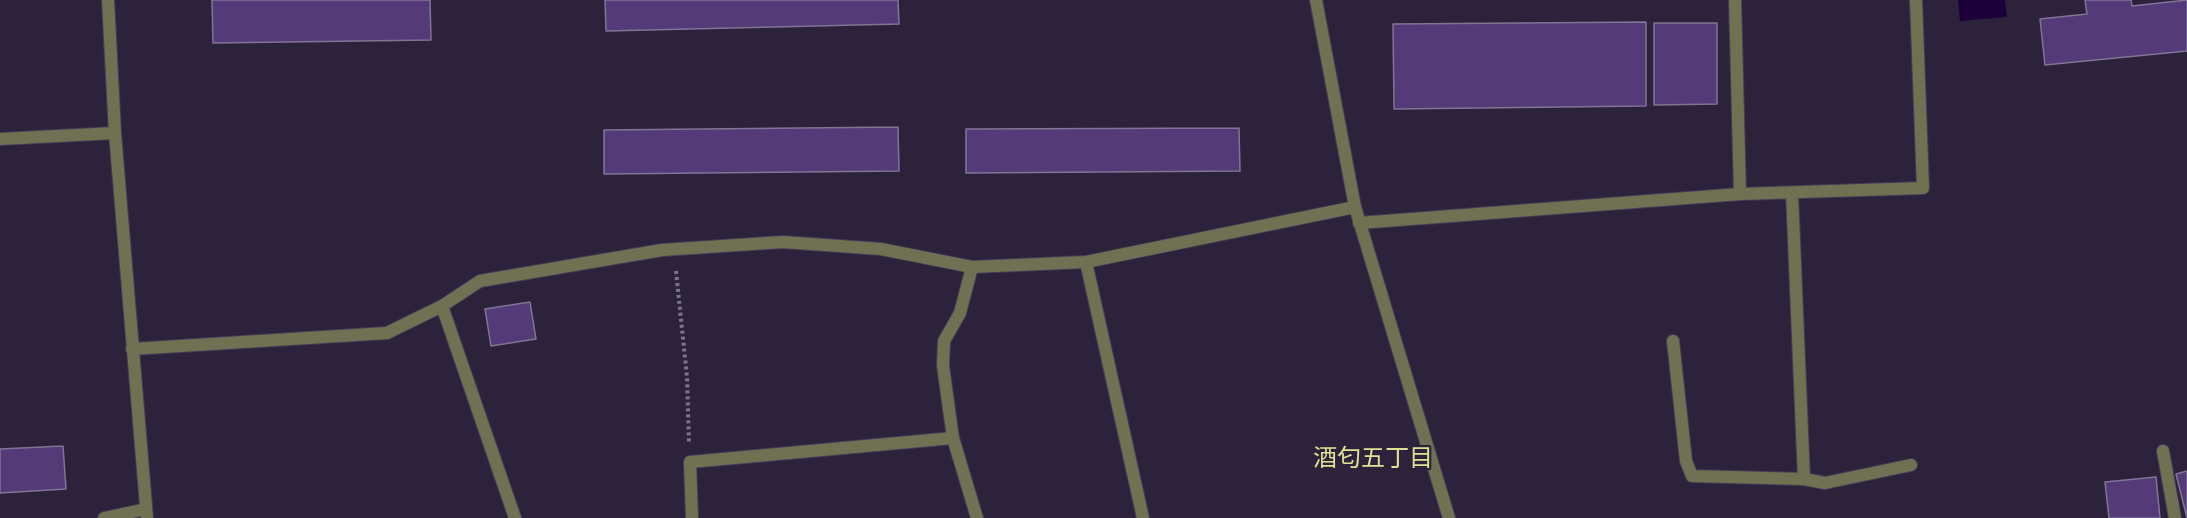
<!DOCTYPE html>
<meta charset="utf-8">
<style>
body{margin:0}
canvas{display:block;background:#2c223c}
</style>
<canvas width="2187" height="518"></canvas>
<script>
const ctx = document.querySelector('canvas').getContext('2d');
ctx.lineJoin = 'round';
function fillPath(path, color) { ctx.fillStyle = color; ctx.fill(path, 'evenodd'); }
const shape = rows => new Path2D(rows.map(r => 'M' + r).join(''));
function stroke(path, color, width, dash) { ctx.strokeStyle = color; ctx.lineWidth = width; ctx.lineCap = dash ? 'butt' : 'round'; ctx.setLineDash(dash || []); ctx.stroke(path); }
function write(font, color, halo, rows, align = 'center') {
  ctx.font = font + ' "Sofia Sans Condensed","Noto Sans JP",sans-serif'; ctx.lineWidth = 4.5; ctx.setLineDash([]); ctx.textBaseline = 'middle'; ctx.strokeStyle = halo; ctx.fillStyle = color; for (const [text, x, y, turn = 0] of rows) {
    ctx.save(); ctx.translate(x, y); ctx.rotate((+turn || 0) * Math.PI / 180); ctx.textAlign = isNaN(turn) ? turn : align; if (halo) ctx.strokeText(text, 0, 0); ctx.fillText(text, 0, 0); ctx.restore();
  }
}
fillPath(shape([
 [1958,0,2005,0,2007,17,1960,21]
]), '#1d003a');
const building = shape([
 [212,0,430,0,431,40,213,43,212,0],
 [605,0,898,0,899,24,606,31,605,0],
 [2085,0,2131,0,2132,6,2187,0,2187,51,2045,65,2040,19,2087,14,2085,0],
 [1646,22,1646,106,1394,109,1393,24,1646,22],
 [1654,23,1717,23,1717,104,1654,105,1654,23],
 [898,127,899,171,604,174,604,130,898,127],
 [1239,128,1240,171,966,173,966,129,1239,128],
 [530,302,536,339,491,346,485,309,530,302],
 [63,446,66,489,0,493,0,449,63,446],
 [2187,471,2187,518,2176,474,2187,471],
 [2156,477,2160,518,2109,518,2105,482,2156,477]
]);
fillPath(building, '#543a79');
stroke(building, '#807595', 1.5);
const service = shape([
 [1735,0,1740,194],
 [1086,262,1143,518],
 [972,267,960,313,944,341,943,366,953,438,977,518],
 [442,306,515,518],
 [1673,341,1686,461,1692,476,1804,479,1825,483,1911,465],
 [104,518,146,509]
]);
const minor = shape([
 [0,139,115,133],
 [1792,193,1804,479],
 [1359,223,1740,194,1923,188,1916,0],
 [132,349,387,333,442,306,480,281,662,250,783,242,881,249,972,267,1086,262,1355,207],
 [2163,451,2175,518],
 [692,518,690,462,953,438]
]);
const tertiary = shape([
 [108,0,115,133,147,518],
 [1316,0,1355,207,1449,518]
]);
stroke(service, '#463d56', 14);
stroke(minor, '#463d56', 14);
stroke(tertiary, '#463d56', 14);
stroke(shape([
 [676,271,687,377,689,443]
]), '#7d758b', 4, [3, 3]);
stroke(service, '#6f7252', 12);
stroke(minor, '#6f7252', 12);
stroke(tertiary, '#6f7252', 12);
write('24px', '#dbe294', '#2c223c', [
 ["酒匂五丁目",1373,460]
]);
</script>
